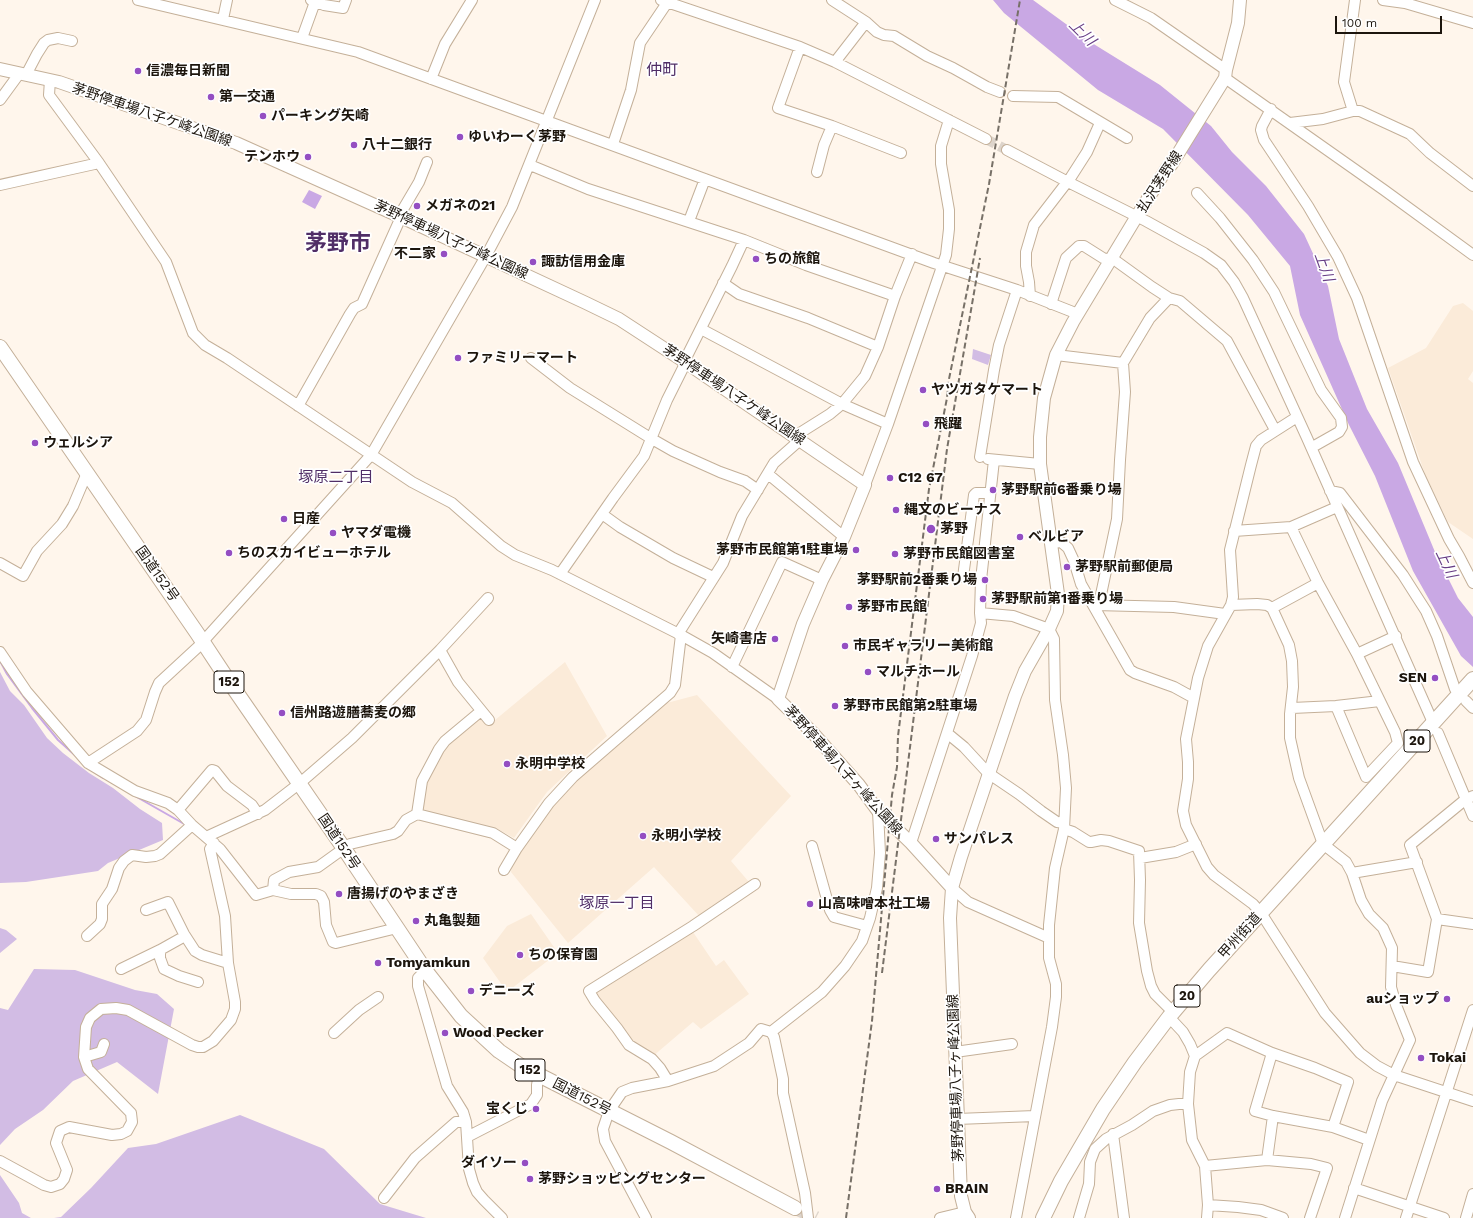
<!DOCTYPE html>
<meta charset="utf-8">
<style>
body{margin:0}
#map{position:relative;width:1473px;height:1218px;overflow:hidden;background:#fff6ec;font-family:"Work Sans",sans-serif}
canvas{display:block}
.scale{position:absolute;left:1335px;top:16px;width:107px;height:18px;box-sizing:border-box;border:2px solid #1c150d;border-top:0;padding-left:5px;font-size:12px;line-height:14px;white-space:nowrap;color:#1c150d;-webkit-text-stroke:3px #fff;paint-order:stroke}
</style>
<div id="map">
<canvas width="1473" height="1218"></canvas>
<div class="scale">100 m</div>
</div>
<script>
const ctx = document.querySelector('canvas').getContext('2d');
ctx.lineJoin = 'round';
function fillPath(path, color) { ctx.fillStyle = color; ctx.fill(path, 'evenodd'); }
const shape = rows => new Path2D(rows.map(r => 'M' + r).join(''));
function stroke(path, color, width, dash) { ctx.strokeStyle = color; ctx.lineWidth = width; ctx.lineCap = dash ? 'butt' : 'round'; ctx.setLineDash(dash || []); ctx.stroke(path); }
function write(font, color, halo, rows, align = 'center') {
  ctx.font = font + ' "Work Sans","Noto Sans JP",sans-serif'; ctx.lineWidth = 3.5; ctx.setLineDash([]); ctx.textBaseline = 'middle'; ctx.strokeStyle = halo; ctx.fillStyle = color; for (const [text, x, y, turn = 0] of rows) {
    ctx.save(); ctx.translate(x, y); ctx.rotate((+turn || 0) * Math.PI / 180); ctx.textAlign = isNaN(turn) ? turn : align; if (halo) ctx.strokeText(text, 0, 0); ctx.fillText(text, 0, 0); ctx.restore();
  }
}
fillPath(shape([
 [1463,303,1473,311,1473,371,1468,379,1473,383,1473,539,1448,522,1425,474,1388,368,1426,348,1453,306],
 [565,662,607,736,547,792,514,838,496,828,425,811,422,808,426,784,447,744,480,716,489,725],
 [697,695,791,796,731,861,749,882,700,917,654,867,568,943,511,872,512,864,549,811,583,771,663,704],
 [531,914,558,953,507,992,483,958,507,926],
 [693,932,716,966,724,960,749,994,701,1029,693,1022,652,1057,630,1041,593,993]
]), '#fbebd9');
fillPath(shape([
 [973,349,991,355,988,365,972,359],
 [0,672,10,691,24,705,47,738,63,753,89,773,113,788,140,809,162,823,163,840,108,863,98,871,26,882,0,883],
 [0,928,6,930,17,939,0,953],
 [34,969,75,970,135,990,157,994,174,1009,158,1094,117,1062,73,1081,43,1110,15,1129,0,1145,0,1008,8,1010],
 [240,1115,324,1149,380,1204,426,1218,54,1218,61,1217,91,1188,128,1148,156,1144],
 [0,1175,19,1203,22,1213,31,1218,0,1218]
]), '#d2bce4');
fillPath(shape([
 [993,0,1033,0,1092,43,1160,85,1211,126,1232,152,1266,186,1304,234,1328,286,1339,339,1367,409,1398,463,1435,552,1458,598,1473,617,1473,667,1461,656,1413,571,1375,476,1349,425,1300,315,1290,266,1248,215,1163,129,1098,90,1004,13],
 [309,190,322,196,315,209,302,202]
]), '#c9a8e4');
stroke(shape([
 [0,661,7,674,32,708,58,740,77,757],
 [90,769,103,778],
 [135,796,186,825]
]), '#c9a8e4', 2);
stroke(shape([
 [986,139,1007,150]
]), '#ddd4cb', 10, [10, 5]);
stroke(shape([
 [796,1208,816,1218]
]), '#ddd4cb', 14, [14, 7]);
const minor = shape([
 [138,0,358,52,934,263,1017,290,1078,314],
 [311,0,324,5,343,8,346,0],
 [661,0,800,47,835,62,986,139],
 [832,0,866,22,877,32,884,35,894,36,927,56,953,68,987,87,1000,92],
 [1115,0,1151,18,1226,70],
 [1383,0,1405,3,1473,23],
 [223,19,227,0],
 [302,38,315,2],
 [800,47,778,108,832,126,901,153],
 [835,62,866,22],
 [26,75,37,54,44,43,48,40,58,38,72,41],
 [1225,78,1384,190,1473,255],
 [431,79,445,44,472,0],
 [50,80,49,95,99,163,166,262,193,333,205,345,227,358,412,482,452,503,501,546,515,555,552,570,681,635,713,653,778,699],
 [1013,96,1058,97,1127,138],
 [0,100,19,74],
 [1271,109,1262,126,1261,130,1264,140,1308,206,1338,257,1357,298,1413,462,1449,539,1459,556,1473,583],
 [1353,111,1344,82,1355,0],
 [1290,123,1323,119,1353,111,1360,111,1410,134,1430,153,1473,186],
 [613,144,631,90,640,43,669,0],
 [1007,150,1068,182,1146,221,1204,253,1221,265,1234,282,1243,298,1307,438,1431,718],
 [530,165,588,189,744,240,806,265,895,296],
 [817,172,824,145,832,126],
 [0,185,99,163],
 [1197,193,1220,218,1253,260,1274,292,1321,390,1341,418,1342,427,1339,432,1316,445],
 [399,216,419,182,427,162],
 [689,221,705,179],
 [723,283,739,294,808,318,878,347],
 [1030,296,1029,282,1026,266,1026,252,1034,225,1071,177,1087,152,1100,123],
 [1051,304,1066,258,1079,246,1084,246,1103,258,1116,261,1152,287,1169,298,1180,301,1227,341,1275,430],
 [701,329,842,404,888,424],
 [1056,355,1123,363],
 [531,358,570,388,652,439,673,451,720,472,745,481,758,490],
 [298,406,350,314,354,308,362,304,401,217],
 [1297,417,1261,440,1256,446,1251,465,1230,550,1233,597,1231,605,1208,646,1198,678,1186,739,1188,762,1188,779,1183,811,1186,825,1207,867,1214,875,1253,904,1261,913,1325,1013,1360,1053,1377,1066,1394,1075,1473,1101],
 [795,436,830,414,842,404,865,376,878,347,895,296,912,254],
 [980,457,994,370,999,345,1017,290],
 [988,459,1040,464],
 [768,474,844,537],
 [865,485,888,424,946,255,949,229,949,210,941,164,941,146,949,120],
 [1330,491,1340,493,1403,575,1417,597,1426,611,1437,636,1455,689],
 [602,514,620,527,673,558,713,577],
 [1291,527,1318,583,1357,654,1395,732,1398,743,1366,777,1336,706],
 [1234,531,1291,527,1337,507],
 [1052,543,1061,542,1068,548,1074,561,1081,584,1130,670,1135,673,1174,687,1194,698],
 [0,563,23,576,37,551,62,524,73,506,87,473],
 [560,574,613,498,644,456,667,400,683,368,687,356,732,266,744,240],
 [981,580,963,577,974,495,976,493,990,493],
 [1099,604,1117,519,1120,460,1125,392,1123,363,1150,318,1169,298],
 [1095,605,1174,607,1225,614],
 [1231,605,1257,604,1267,605,1272,608,1289,645,1292,661,1293,687,1290,714,1290,738,1299,778,1323,844,1346,862,1352,873,1361,900,1369,914,1383,928,1392,948,1391,987,1396,1005,1410,1040,1382,1101,1345,1218],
 [1272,608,1318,583],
 [980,613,1013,616,1049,629,1054,639,1055,700,1063,755,1066,788,1064,829,1055,868,1049,925,1049,958,1056,984,1056,997,1052,1027,1016,1218],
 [678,634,723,563,742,516,774,463,800,440],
 [440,650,458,682,489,720],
 [0,652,27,692,88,763,135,791,168,803,178,810,192,825,220,849,256,895,273,890,291,894,316,894,321,896,324,902,326,925,333,942,336,943,397,928],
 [1357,654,1396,636],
 [732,667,782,562,822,580],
 [1466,701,1473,708],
 [1292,708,1336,706,1380,701],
 [947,733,964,747,988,773,1019,794,1041,811,1057,822,1064,823],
 [1438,733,1473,816],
 [88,763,137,731,146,720,155,692,159,683,198,647,371,455,486,256,512,207,595,0],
 [178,810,212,770,215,771,227,786,252,805,258,814],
 [417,814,422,781,439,749,445,741,481,711],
 [1064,829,1073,832,1089,842,1091,842,1101,840,1109,841,1139,851,1140,880,1139,923,1147,971,1151,986,1155,994,1173,1012],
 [206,837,265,810,300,783,352,738,440,650,488,598],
 [911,843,972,656,981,623,980,613,981,580,994,460],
 [812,846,830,910,834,917,867,926],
 [1140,858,1176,852,1196,844],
 [504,870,517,848,549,803,573,777,670,693,675,685,681,635],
 [1352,873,1417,862],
 [952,888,968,902,1049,938],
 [273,890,274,880,289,872,318,867,350,844,393,834,398,831,406,820,417,814,493,833,517,848],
 [146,910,168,902,184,934,195,951,202,955,228,963],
 [1437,919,1473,924],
 [87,936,100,924,102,919,102,904,112,889,119,868,124,861,132,855,146,857,155,856,160,854,192,825],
 [185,936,160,950,160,958,164,969,179,976,198,982],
 [1392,966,1428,972,1437,919,1410,845,1466,799,1473,796],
 [429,967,418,978,418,986,447,1086,463,1112,466,1122,469,1169,473,1183,477,1192,484,1200,502,1218],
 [121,969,160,950],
 [1169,1017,1183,1032,1190,1044,1195,1056],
 [771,1032,822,992,845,966,862,941,870,918,877,888,880,853,878,811],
 [334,1033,359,1010,378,997],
 [955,1052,1012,1044],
 [1272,1053,1255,1111,1273,1116,1333,1127,1369,1140],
 [84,1057,101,1052,104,1044],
 [668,1081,660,1068,652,1059,629,1045,617,1028,595,1001,589,991,693,926,755,884],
 [957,1119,1035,1116],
 [1113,1134,1124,1218],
 [467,1137,531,1104,537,1095,537,1085,539,1074],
 [1267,1160,1273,1116],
 [0,1161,44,1185,51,1187,60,1184,64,1179,67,1170,56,1143,60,1131,69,1127,112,1135,121,1134,127,1131,132,1122,131,1113,88,1069,84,1057,86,1027,90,1018,101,1009,116,1008,128,1010,192,1045,198,1047,203,1047,213,1041,231,1020,235,1009,235,1002,228,963,225,916,210,849,214,843],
 [1205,1166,1267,1160,1311,1164,1327,1168,1310,1218],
 [1354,1188,1444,1218],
 [384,1198,415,1158,456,1122,466,1122],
 [1208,1205,1238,1207,1261,1210,1283,1218],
 [646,1218,605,1141,603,1129,609,1111,622,1092,632,1088,668,1081,714,1066,749,1043,761,1029,771,1032,774,1037,783,1079,783,1093,805,1193,808,1218],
 [940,1218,965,1212],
 [1079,1218,1089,1184,1090,1162,1095,1149,1106,1139,1132,1125,1153,1111,1170,1105,1179,1104,1188,1104],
 [1207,1218,1208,1205,1205,1166,1192,1140,1188,1104,1190,1072,1195,1056,1227,1033,1272,1053,1315,1068,1348,1082,1333,1127],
 [1406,1218,1473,1010],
 [1466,1218,1473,1194]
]);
const major = shape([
 [0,69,59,82,236,143,399,216,586,303,619,319,685,362,865,485,844,537,822,580,803,624,778,699,812,732,859,785,878,811,911,843,952,888],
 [969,1218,965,1212,961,1196,950,918,952,888,961,857,1015,696,1025,671,1049,629,1057,611,1058,594,1040,464,1040,437,1044,398,1056,355,1073,322,1137,216,1167,168,1171,165,1225,78,1226,70,1238,23,1240,0]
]);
const highway = shape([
 [0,347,197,633,228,680,343,847,425,970,461,1016,499,1051,521,1066,671,1142,795,1208],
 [1043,1218,1061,1181,1103,1109,1135,1062,1169,1017,1209,970,1473,679]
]);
stroke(minor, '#c4b099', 12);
stroke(major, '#c4b099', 14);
stroke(highway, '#c4b099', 16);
stroke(minor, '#fff', 10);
stroke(major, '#fff', 12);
stroke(highway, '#fff', 14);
stroke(shape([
 [882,973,947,449,980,258],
 [846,1218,872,1021,892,795,897,767,898,736,929,489,947,398,949,379,989,184,1020,0]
]), '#777067', 2, [6, 3]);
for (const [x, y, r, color] of [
 [138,71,4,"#944ec2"],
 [211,97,4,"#944ec2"],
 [263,116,4,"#944ec2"],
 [460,137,4,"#944ec2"],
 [354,145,4,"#944ec2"],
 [308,157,4,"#944ec2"],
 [417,206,4,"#944ec2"],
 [444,254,4,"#944ec2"],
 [756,259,4,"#944ec2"],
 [533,262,4,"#944ec2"],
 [458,358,4,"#944ec2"],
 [923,390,4,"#944ec2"],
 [926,424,4,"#944ec2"],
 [35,443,4,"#944ec2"],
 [890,478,4,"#944ec2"],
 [993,490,4,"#944ec2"],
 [896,510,4,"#944ec2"],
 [284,519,4,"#944ec2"],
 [931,529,5,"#944ec2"],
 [333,533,4,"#944ec2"],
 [1020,537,4,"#944ec2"],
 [856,550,4,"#944ec2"],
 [229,553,4,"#944ec2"],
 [895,554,4,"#944ec2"],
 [1067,567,4,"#944ec2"],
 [985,580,4,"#944ec2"],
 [983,599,4,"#944ec2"],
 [849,607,4,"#944ec2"],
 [775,639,4,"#944ec2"],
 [845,646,4,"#944ec2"],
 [868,672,4,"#944ec2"],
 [1435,678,4,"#944ec2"],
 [835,706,4,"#944ec2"],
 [282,713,4,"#944ec2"],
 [507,764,4,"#944ec2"],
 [643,836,4,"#944ec2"],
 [936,839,4,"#944ec2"],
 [339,894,4,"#944ec2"],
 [810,904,4,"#944ec2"],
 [416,921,4,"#944ec2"],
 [520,955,4,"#944ec2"],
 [378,963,4,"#944ec2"],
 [471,991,4,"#944ec2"],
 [1447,999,4,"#944ec2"],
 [445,1033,4,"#944ec2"],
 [1421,1058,4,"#944ec2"],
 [536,1109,4,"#944ec2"],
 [525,1163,4,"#944ec2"],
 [530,1179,4,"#944ec2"],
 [937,1189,4,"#944ec2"]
]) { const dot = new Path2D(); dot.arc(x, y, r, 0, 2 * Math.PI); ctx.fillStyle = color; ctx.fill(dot); stroke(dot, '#fff', 1.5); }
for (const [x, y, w] of [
 [229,682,30],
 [1417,741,26],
 [1187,996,26],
 [530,1070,30]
]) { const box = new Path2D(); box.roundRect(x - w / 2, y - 11, w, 22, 3); ctx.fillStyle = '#fff'; ctx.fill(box); stroke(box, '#1c150d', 1); }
write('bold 13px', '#1c150d', null, [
 ["152",229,682],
 ["20",1417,741],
 ["20",1187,996],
 ["152",530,1070]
]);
write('bold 14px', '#1c150d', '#fff', [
 ["信濃毎日新聞",146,71],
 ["第一交通",219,97],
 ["パーキング矢崎",271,116],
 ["ゆいわーく茅野",468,137],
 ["八十二銀行",362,145],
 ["テンホウ",300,157,"right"],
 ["メガネの21",425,206],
 ["不二家",436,254,"right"],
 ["ちの旅館",764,259],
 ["諏訪信用金庫",541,262],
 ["ファミリーマート",466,358],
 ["ヤツガタケマート",931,390],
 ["飛躍",934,424],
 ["ウェルシア",43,443],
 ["C12 67",898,478],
 ["茅野駅前6番乗り場",1001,490],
 ["縄文のビーナス",904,510],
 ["日産",292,519],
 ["茅野",940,529],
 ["ヤマダ電機",341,533],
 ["ベルビア",1028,537],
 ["茅野市民館第1駐車場",848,550,"right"],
 ["ちのスカイビューホテル",237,553],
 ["茅野市民館図書室",903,554],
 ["茅野駅前郵便局",1075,567],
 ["茅野駅前2番乗り場",977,580,"right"],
 ["茅野駅前第1番乗り場",991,599],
 ["茅野市民館",857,607],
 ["矢崎書店",767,639,"right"],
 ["市民ギャラリー美術館",853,646],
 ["マルチホール",876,672],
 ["SEN",1427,678,"right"],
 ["茅野市民館第2駐車場",843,706],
 ["信州路遊膳蕎麦の郷",290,713],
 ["永明中学校",515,764],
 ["永明小学校",651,836],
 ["サンパレス",944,839],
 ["唐揚げのやまざき",347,894],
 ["山高味噌本社工場",818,904],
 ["丸亀製麺",424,921],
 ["ちの保育園",528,955],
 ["Tomyamkun",386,963],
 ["デニーズ",479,991],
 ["auショップ",1439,999,"right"],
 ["Wood Pecker",453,1033],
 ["Tokai",1429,1058],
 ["宝くじ",528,1109,"right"],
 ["ダイソー",517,1163,"right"],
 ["茅野ショッピングセンター",538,1179],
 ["BRAIN",945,1189]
], 'left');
write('14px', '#1c150d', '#fff', [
 ["茅野停車場八子ケ峰公園線",152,115,19],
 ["払沢茅野線",1160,182,-57],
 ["茅野停車場八子ケ峰公園線",451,240,25],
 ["茅野停車場八子ケ峰公園線",734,395,34],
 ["国道152号",157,574,55],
 ["茅野停車場八子ヶ峰公園線",843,770,48],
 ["国道152号",339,842,56],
 ["甲州街道",1240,936,-48],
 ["茅野停車場八子ヶ峰公園線",956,1078,-92],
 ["国道152号",582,1097,27]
]);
write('italic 15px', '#683e85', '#fff', [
 ["上川",1082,33,45],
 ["上川",1324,267,70],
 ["上川",1446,564,65]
]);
write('15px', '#502e67', '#fff', [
 ["塚原二丁目",336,478],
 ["塚原一丁目",617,904]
]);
write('16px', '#502e67', '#fff', [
 ["仲町",662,70]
]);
write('bold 22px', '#502e67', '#fff', [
 ["茅野市",338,244]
]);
</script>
